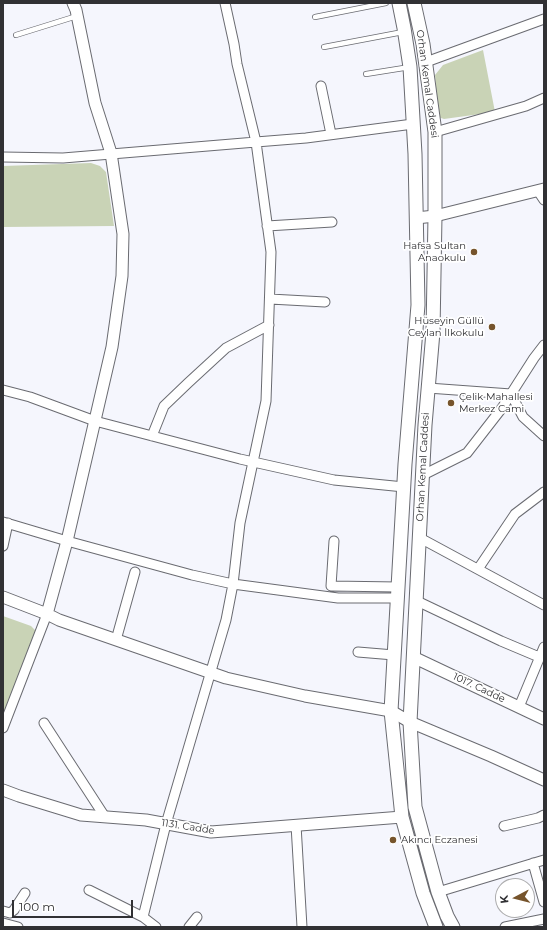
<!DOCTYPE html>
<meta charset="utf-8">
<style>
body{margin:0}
#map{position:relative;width:547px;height:930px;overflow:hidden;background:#f5f6fd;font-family:Montserrat,sans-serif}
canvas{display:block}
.frame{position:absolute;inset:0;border:4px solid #313134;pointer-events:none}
.north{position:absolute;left:495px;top:878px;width:40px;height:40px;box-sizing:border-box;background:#fff;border:1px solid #adadae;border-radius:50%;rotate:263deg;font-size:11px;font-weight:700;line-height:16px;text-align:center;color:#313134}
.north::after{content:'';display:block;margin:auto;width:14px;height:18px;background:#76542c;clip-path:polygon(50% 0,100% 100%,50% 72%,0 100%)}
.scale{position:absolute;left:12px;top:900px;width:121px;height:18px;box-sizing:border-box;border:2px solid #313134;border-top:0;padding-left:5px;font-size:12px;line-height:14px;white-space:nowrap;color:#313134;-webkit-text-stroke:3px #fff;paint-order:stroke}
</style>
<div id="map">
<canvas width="547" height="930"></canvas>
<div class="frame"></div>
<div class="north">K</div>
<div class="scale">100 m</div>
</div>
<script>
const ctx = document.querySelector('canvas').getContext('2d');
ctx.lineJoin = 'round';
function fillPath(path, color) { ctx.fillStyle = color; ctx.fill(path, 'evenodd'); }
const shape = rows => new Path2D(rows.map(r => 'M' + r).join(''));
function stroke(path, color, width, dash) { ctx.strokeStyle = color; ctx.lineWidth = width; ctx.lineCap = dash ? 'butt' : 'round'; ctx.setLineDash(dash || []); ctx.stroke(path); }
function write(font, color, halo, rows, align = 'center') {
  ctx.font = font + ' Montserrat,sans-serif'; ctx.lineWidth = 3.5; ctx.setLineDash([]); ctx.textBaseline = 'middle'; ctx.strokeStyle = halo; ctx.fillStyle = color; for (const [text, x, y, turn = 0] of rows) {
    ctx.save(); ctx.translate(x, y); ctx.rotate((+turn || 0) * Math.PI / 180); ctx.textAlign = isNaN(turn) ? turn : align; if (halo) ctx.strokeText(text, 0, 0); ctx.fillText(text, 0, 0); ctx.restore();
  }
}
fillPath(shape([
 [483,50,495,112,444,119,438,117,435,75,443,65],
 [91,163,100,166,106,172,114,226,3,227,3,166],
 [3,616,31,626,37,632,3,722]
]), '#c9d3b6');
const service = shape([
 [315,17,386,3],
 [16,35,77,16],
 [324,47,403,32],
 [366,74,410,67]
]);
const minor = shape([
 [426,62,544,19],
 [321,86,331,134],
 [435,132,526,106,544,98],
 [3,157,63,158,256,142,306,138,413,124],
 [538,191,544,200],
 [267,226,332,222],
 [270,299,325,302],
 [428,388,511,394,523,417,544,436],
 [3,390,30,397,95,421,240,459,334,480,404,487],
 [152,436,164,406,188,383,226,348,269,325],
 [423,475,467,453,502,408,534,358,544,345],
 [3,522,67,541,192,575,233,584,338,598,398,598],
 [420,538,544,605],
 [334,541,331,586,398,587],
 [3,546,8,523],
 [478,569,515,514,544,492],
 [417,601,501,641,539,657],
 [116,640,135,572],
 [358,652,394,655],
 [519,707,544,647],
 [44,723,105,817],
 [3,728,47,614],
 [296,825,302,927],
 [504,826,538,818,544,815],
 [533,863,544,902],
 [89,890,143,917,156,927],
 [438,892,544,860],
 [3,911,10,913,14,910,25,893],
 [143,917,166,824,226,620,233,584,240,523,266,401,271,252,256,142,237,64,234,44,225,3],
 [3,923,18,927],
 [189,927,197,917],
 [505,927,544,919]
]);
const tertiary = shape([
 [416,218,435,216,544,189],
 [3,597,47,614,59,620,226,678,305,696,391,711,410,722,491,756,544,780],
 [47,614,67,541,112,347,122,276,123,234,111,153,95,103,76,10,73,3],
 [413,657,544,719],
 [3,790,19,796,81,815,146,820,211,832,402,817]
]);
const secondary = shape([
 [399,3,404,28,410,67,415,154,418,305,405,464,391,711,402,817,423,893,436,927],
 [414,3,423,44,435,132,435,216,433,332,425,425,410,722,415,807,438,892,447,916,453,927]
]);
stroke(service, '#6a6b71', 6);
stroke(minor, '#6a6b71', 11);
stroke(tertiary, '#6a6b71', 13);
stroke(secondary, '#6a6b71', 15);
stroke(service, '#fff', 4.5);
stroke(minor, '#fff', 9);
stroke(tertiary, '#fff', 11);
stroke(secondary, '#fff', 13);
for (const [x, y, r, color] of [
 [474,252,4,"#76542c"],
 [492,327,4,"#76542c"],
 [451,403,4,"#76542c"],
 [393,840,4,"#76542c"]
]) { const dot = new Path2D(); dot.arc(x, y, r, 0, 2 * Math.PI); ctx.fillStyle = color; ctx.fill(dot); stroke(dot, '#fff', 1.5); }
write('10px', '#313134', '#fff', [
 ["Orhan Kemal Caddesi",427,84,82],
 ["Orhan Kemal Caddesi",423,467,-87],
 ["1017. Cadde",479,688,25],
 ["1131. Cadde",188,827,9]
]);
write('10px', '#313134', '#fff', [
 ["Hafsa Sultan",466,246],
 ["Anaokulu",466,258],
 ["Hüseyin Güllü",484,321],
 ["Ceylan İlkokulu",484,333],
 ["Çelik Mahallesi",459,397,"left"],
 ["Merkez Cami",459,409,"left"],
 ["Akıncı Eczanesi",401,840,"left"]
], 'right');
</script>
